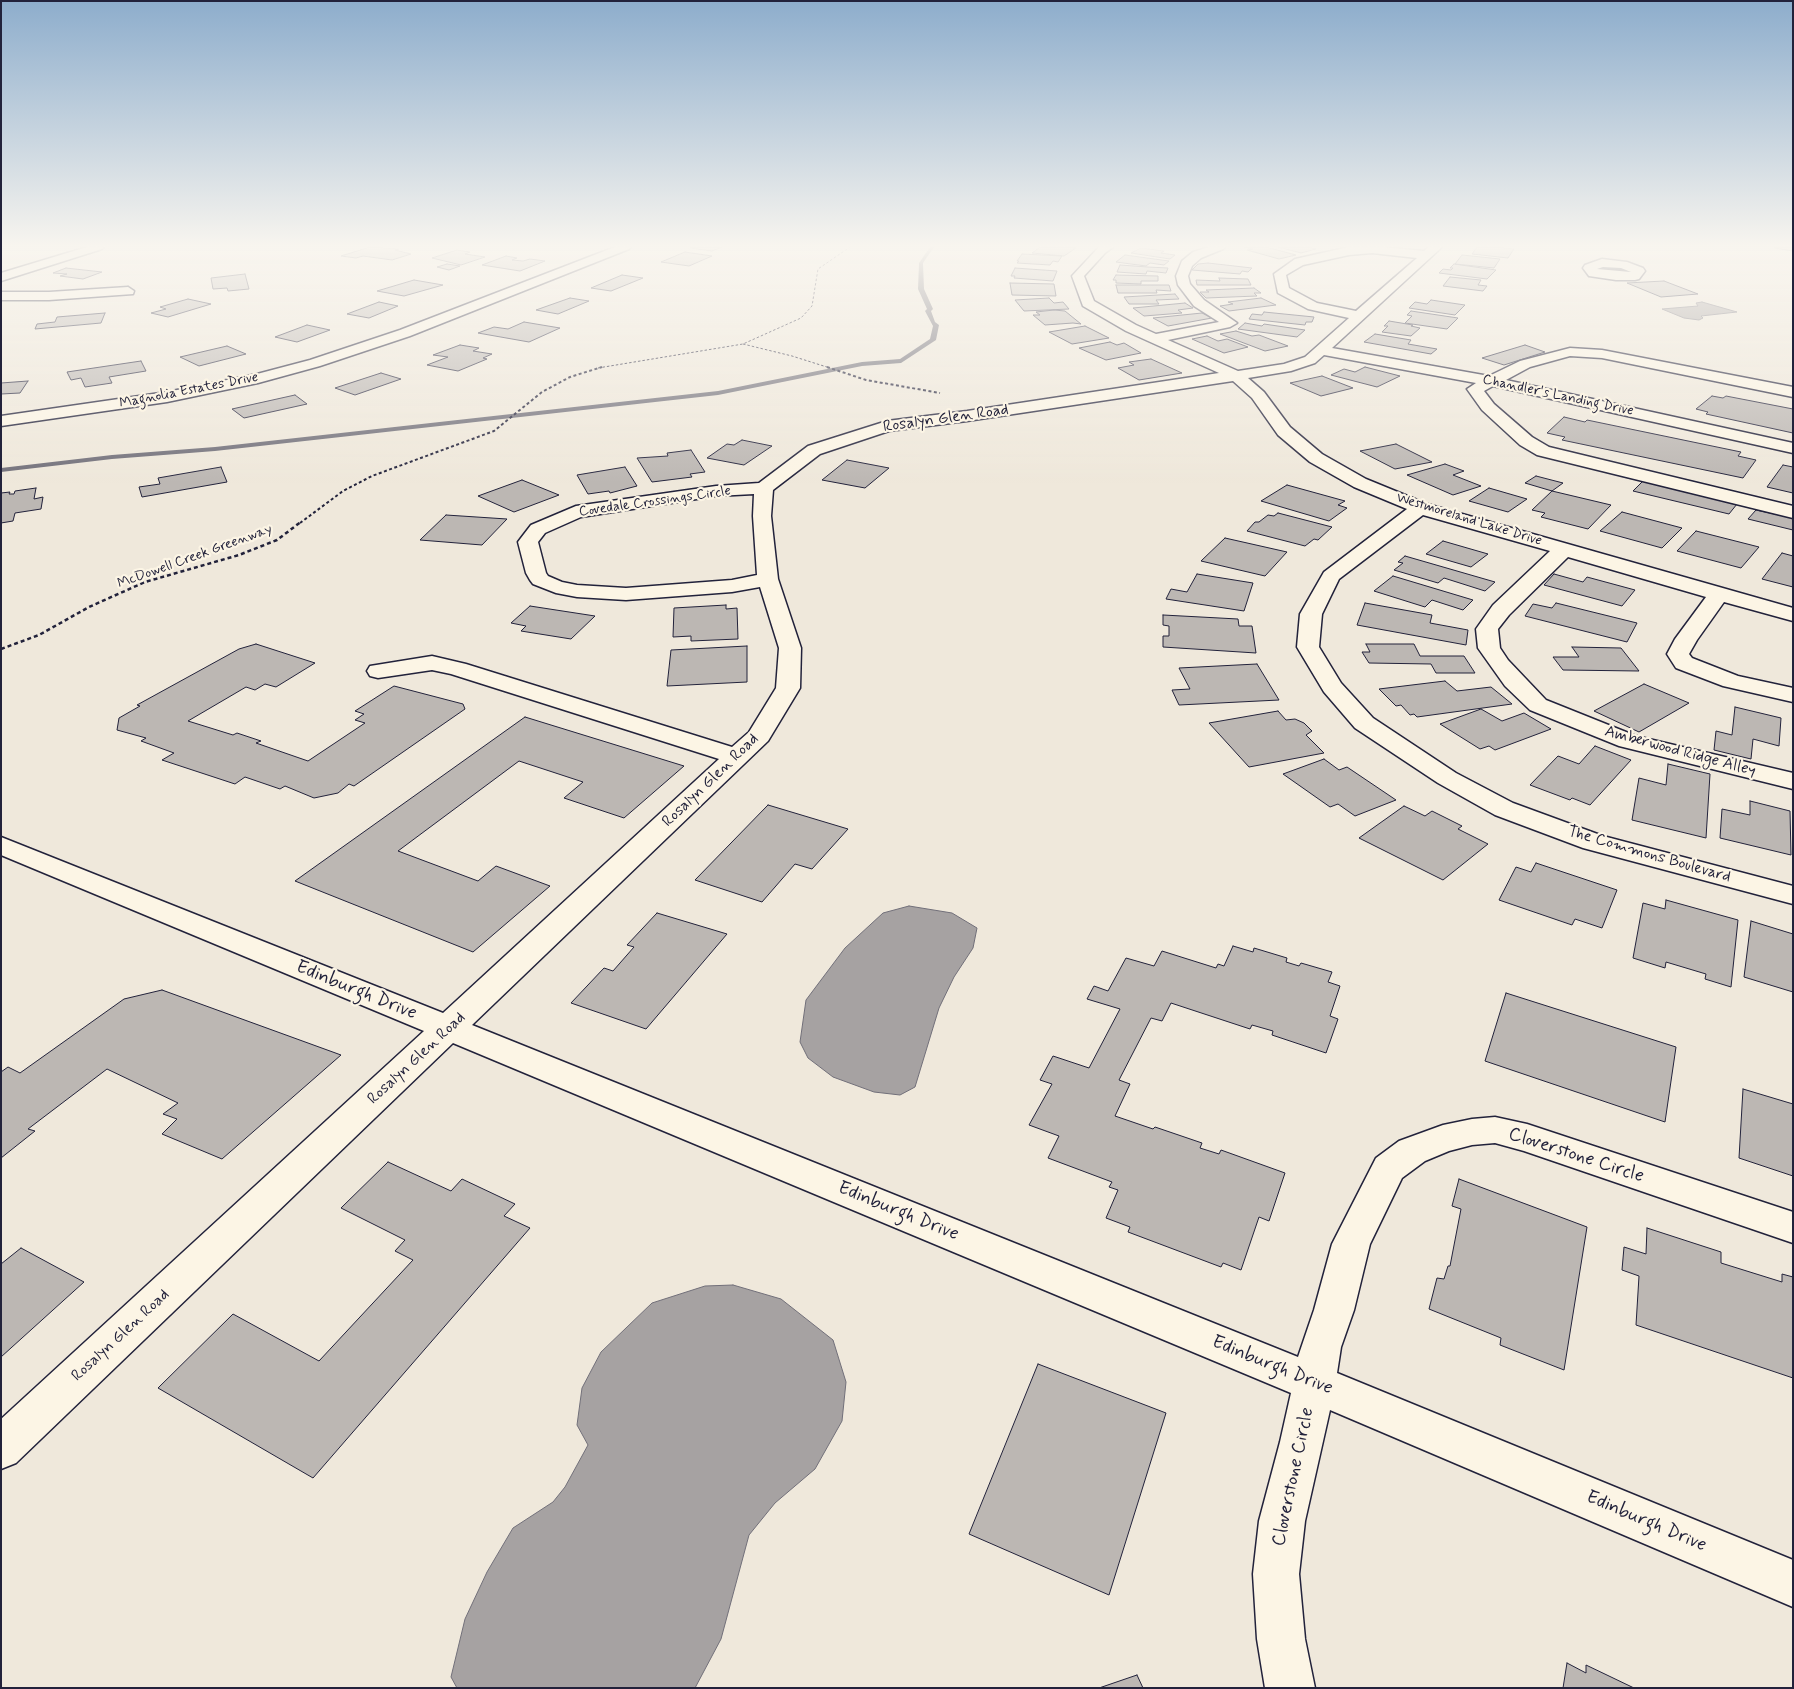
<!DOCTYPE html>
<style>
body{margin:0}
#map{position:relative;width:1794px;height:1689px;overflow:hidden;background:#efe8db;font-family:Mynerve,sans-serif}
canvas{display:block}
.frame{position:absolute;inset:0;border:2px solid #22223b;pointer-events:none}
</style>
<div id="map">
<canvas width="1794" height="1689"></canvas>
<div class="frame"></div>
</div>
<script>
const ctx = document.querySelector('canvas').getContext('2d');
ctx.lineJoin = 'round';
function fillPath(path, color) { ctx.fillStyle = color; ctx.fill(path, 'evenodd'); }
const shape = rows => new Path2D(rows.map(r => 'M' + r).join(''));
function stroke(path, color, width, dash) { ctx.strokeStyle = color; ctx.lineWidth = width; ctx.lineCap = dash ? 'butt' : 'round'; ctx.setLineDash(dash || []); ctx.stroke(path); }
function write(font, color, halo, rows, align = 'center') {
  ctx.font = font + ' Mynerve,sans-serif'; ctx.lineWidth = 4.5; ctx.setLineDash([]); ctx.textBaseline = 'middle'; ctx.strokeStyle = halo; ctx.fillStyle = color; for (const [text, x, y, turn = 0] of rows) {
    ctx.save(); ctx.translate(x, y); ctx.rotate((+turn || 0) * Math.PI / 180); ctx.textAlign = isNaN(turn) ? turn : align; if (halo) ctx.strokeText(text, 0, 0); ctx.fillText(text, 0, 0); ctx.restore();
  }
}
const water = shape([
 [1702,302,1737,312,1701,316,1703,318,1699,320,1684,318,1662,309,1698,306,1696,303,1702,302],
 [909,906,952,913,977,928,973,948,954,977,939,1008,915,1087,900,1095,874,1092,833,1077,808,1058,800,1042,806,1000,845,948,883,913,909,906],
 [733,1285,781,1299,833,1340,846,1382,842,1421,815,1469,775,1503,749,1535,721,1639,695,1688,457,1688,451,1677,465,1619,487,1572,513,1528,553,1502,565,1487,588,1445,577,1425,582,1388,601,1352,652,1303,705,1286,733,1285]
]);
fillPath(water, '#a6a2a2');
stroke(water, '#716f79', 1);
fillPath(shape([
 [930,247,934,247,923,263,924,289,933,309,931,311,935,322,939,325,936,340,901,363,862,366,718,395,215,451,112,459,1,472,1,468,112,455,215,447,718,391,862,362,900,359,930,339,933,326,925,311,927,309,918,289,919,263,930,247]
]), '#716f79');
const building = shape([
 [370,247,399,249,395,250,411,254,392,260,363,256,356,258,341,256,370,247],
 [693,247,722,247,712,251,690,248,693,247],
 [1040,247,1068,247,1076,248,1064,256,1032,253,1040,247],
 [1244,247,1266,247,1296,255,1279,259,1247,250,1253,249,1244,247],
 [1278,247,1308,247,1316,249,1301,253,1278,247],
 [1477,247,1495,247,1514,249,1508,258,1472,254,1477,247],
 [1778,247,1793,247,1793,251,1774,248,1778,247],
 [1141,248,1164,251,1161,253,1175,255,1170,259,1131,253,1141,248],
 [457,250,470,252,465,254,485,257,461,265,432,258,457,250],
 [685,252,712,256,689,266,661,262,685,252],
 [1022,254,1062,256,1058,262,1053,261,1050,265,1017,263,1019,261,1017,261,1022,254],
 [1125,255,1169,261,1164,265,1150,263,1146,266,1116,262,1125,255],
 [1462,255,1500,259,1494,268,1455,264,1462,255],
 [506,256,517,258,512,260,523,261,530,259,545,261,520,271,482,265,506,256],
 [1208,263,1252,268,1248,272,1242,271,1240,274,1192,270,1198,264,1208,263],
 [447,264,460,266,449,270,437,267,447,264],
 [1454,264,1496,270,1487,279,1439,273,1443,269,1451,270,1453,268,1450,268,1454,264],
 [1120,265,1148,267,1168,268,1166,273,1147,271,1146,274,1117,272,1120,265],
 [66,268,102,272,83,279,60,276,67,274,53,273,66,268],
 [1015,268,1057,271,1053,281,1014,278,1015,276,1011,276,1015,268],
 [245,274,249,289,228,291,227,288,213,289,211,278,245,274],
 [622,275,643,278,611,291,591,288,622,275],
 [1116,275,1158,276,1158,281,1141,281,1141,284,1116,283,1116,280,1113,280,1116,275],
 [1450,277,1481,280,1478,285,1487,286,1483,291,1443,286,1450,277],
 [1219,278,1248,279,1251,285,1197,285,1196,280,1220,281,1219,278],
 [414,280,443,285,404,296,377,291,414,280],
 [1664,281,1698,294,1661,297,1627,283,1664,281],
 [1010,283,1054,284,1056,296,1012,295,1010,283],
 [1116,285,1169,285,1171,291,1156,290,1157,293,1118,293,1116,285],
 [1254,288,1261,293,1254,293,1257,296,1206,298,1200,292,1209,292,1206,290,1254,288],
 [1175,294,1179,299,1156,300,1159,304,1129,304,1124,297,1175,294],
 [570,298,589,301,558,314,536,310,570,298],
 [1049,298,1054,303,1063,302,1069,309,1024,311,1015,300,1049,298],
 [1261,298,1276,305,1229,311,1220,306,1233,304,1228,302,1261,298],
 [188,299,211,304,168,317,151,313,166,309,160,307,188,299],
 [1431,300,1465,305,1455,315,1409,308,1415,302,1427,304,1431,300],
 [379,302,398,306,369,318,347,314,379,302],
 [1185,303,1193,308,1178,310,1182,313,1144,316,1133,308,1185,303],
 [1054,310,1065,311,1081,324,1073,323,1045,325,1033,315,1040,315,1036,312,1054,310],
 [1411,311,1458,318,1447,329,1405,323,1412,316,1407,315,1411,311],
 [1264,312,1314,317,1312,322,1306,322,1305,325,1249,319,1252,314,1262,315,1264,312],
 [105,313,101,323,35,329,37,324,55,322,57,317,105,313],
 [1202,313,1212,318,1168,326,1153,318,1202,313],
 [1389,321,1413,325,1411,326,1420,328,1411,336,1382,332,1388,326,1384,326,1389,321],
 [524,322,560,328,529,342,478,333,494,327,508,329,524,322],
 [1245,323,1262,326,1264,324,1305,330,1297,337,1238,329,1245,323],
 [307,325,330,330,297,342,275,337,307,325],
 [1085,326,1109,338,1072,344,1049,332,1085,326],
 [1236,331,1252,336,1259,335,1288,346,1265,351,1220,334,1236,331],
 [1375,334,1411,340,1408,344,1437,349,1431,354,1364,342,1375,334],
 [1207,336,1218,341,1227,339,1248,347,1224,353,1192,339,1207,336],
 [1110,342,1117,345,1124,343,1141,353,1106,360,1079,348,1110,342],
 [460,345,479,348,473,351,492,354,483,358,487,359,458,371,427,365,448,357,433,355,460,345],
 [1525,345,1545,352,1504,365,1482,358,1525,345],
 [227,346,246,354,199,366,180,357,227,346],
 [1151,359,1182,373,1139,380,1118,368,1134,365,1129,362,1151,359],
 [141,361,146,371,109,377,112,383,85,387,81,378,71,380,67,372,141,361],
 [1365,367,1400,376,1377,387,1331,375,1344,369,1355,372,1365,367],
 [381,373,401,379,355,395,335,388,381,373],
 [1322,376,1353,388,1321,396,1290,383,1322,376],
 [28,381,20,393,1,394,1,383,28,381],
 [295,395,307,404,244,418,232,409,295,395],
 [1712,396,1723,398,1726,396,1793,409,1793,433,1706,414,1708,412,1696,409,1712,396],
 [1564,417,1585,422,1587,420,1741,452,1738,456,1756,460,1743,478,1562,440,1565,437,1547,433,1564,417],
 [742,440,772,446,744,465,707,458,727,444,734,445,742,440],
 [1396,444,1432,462,1395,469,1360,451,1396,444],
 [691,450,705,472,690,474,692,477,652,482,637,458,668,456,667,453,691,450],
 [847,460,889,468,865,488,822,480,847,460],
 [1445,464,1464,471,1453,475,1481,486,1453,495,1407,475,1445,464],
 [1783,465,1793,467,1793,493,1767,487,1783,465],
 [221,467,227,482,142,497,139,487,160,484,158,478,221,467],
 [625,467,637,486,610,493,609,491,588,494,577,475,625,467],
 [1536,476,1563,483,1552,491,1525,483,1536,476],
 [522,480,559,495,514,512,478,496,522,480],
 [1643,481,1737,504,1729,514,1633,491,1643,481],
 [1287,485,1345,501,1338,505,1347,508,1329,521,1261,501,1287,485],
 [36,488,34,499,43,497,41,509,15,513,13,521,1,523,1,493,10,492,9,494,14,494,15,491,36,488],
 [1489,488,1527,499,1508,512,1469,501,1489,488],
 [1552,491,1611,505,1588,529,1541,517,1545,513,1532,510,1552,491],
 [1756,510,1793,518,1793,530,1748,519,1756,510],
 [1622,512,1682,528,1662,548,1600,531,1622,512],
 [1278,513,1332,527,1318,540,1314,539,1305,546,1247,531,1255,522,1259,522,1268,515,1274,516,1278,513],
 [446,515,507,519,482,545,420,540,446,515],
 [1696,531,1759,547,1741,568,1677,551,1696,531],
 [1225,538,1287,552,1265,576,1201,561,1225,538],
 [1443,541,1488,554,1471,567,1426,554,1443,541],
 [1782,553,1793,556,1793,587,1762,579,1782,553],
 [1405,556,1495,582,1485,591,1444,578,1438,583,1394,570,1403,563,1398,562,1405,556],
 [1197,574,1253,583,1244,611,1166,599,1171,589,1187,592,1197,574],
 [1554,574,1583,582,1587,577,1635,590,1622,606,1544,585,1554,574],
 [1393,576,1473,600,1463,610,1432,600,1425,607,1374,591,1393,576],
 [1365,603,1432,615,1430,623,1468,630,1466,645,1357,625,1365,603],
 [1556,603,1637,623,1627,642,1525,616,1533,604,1552,608,1556,603],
 [726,605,726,609,737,608,738,639,691,641,691,636,673,637,674,608,726,605],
 [530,606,595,616,571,639,521,631,526,626,511,623,530,606],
 [1163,615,1238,619,1239,626,1252,626,1256,653,1163,647,1163,636,1169,636,1169,626,1163,625,1163,615],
 [256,644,315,663,276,687,265,684,255,690,246,687,188,721,233,735,237,733,261,741,256,743,308,761,365,723,355,720,364,714,355,711,394,686,463,704,465,709,354,786,349,784,338,793,314,798,285,786,280,789,245,777,235,784,162,760,174,753,141,741,146,738,117,730,119,718,140,706,137,705,239,649,256,644],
 [1366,644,1414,644,1420,656,1464,656,1475,673,1436,673,1431,664,1369,663,1362,652,1370,652,1366,644],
 [747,646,747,682,667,686,671,650,747,646],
 [1572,647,1621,648,1639,671,1563,670,1553,657,1579,657,1572,647],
 [1257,664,1279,700,1179,705,1172,690,1190,689,1179,668,1257,664],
 [1445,681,1457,691,1491,687,1512,704,1417,717,1414,714,1410,715,1401,705,1396,706,1379,689,1445,681],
 [1644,684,1689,703,1639,732,1594,711,1644,684],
 [1735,707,1781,718,1779,746,1753,739,1751,759,1714,750,1716,731,1732,735,1735,707],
 [1481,709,1502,721,1524,713,1551,729,1495,750,1489,746,1480,749,1440,724,1481,709],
 [1278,711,1286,720,1295,719,1304,723,1312,731,1306,735,1324,753,1249,767,1209,723,1278,711],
 [525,717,684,766,624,818,564,798,583,782,519,761,398,851,478,881,496,866,550,886,473,952,295,881,525,717],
 [1595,746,1631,760,1590,805,1572,798,1570,800,1530,785,1558,756,1579,764,1595,746],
 [1324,759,1339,770,1347,767,1396,800,1355,816,1338,804,1330,807,1283,774,1324,759],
 [1668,764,1710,774,1706,838,1632,820,1639,778,1666,785,1668,764],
 [1750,801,1790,811,1791,855,1720,838,1722,809,1750,815,1750,801],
 [768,805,848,829,812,869,795,864,762,902,695,880,768,805],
 [1404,806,1425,816,1432,811,1462,826,1458,829,1488,844,1443,880,1359,838,1404,806],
 [1536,863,1617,890,1602,928,1575,919,1572,925,1499,900,1516,867,1531,872,1536,863],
 [1666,900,1738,920,1731,987,1705,979,1706,974,1666,962,1665,968,1633,958,1643,903,1665,909,1666,900],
 [657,913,727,934,646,1029,571,1003,604,968,613,971,634,947,627,945,657,913],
 [1751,921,1793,934,1793,992,1744,977,1751,921],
 [1233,946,1253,952,1254,948,1287,958,1286,962,1299,966,1301,963,1332,972,1328,982,1340,986,1330,1016,1338,1019,1326,1053,1272,1035,1273,1031,1252,1025,1250,1029,1171,1003,1162,1021,1151,1018,1119,1080,1130,1084,1115,1116,1153,1129,1155,1127,1202,1143,1200,1148,1219,1154,1221,1150,1285,1173,1269,1221,1259,1217,1241,1270,1223,1263,1221,1267,1128,1232,1130,1227,1106,1218,1118,1190,1109,1187,1112,1182,1048,1158,1059,1136,1029,1125,1052,1084,1040,1080,1053,1056,1089,1068,1120,1009,1087,999,1094,986,1108,991,1126,958,1154,966,1162,951,1216,968,1218,964,1224,966,1233,946],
 [162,990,341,1055,222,1159,162,1134,177,1119,163,1114,178,1103,107,1069,28,1129,35,1131,1,1158,1,1072,8,1067,20,1073,124,999,162,990],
 [1506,993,1676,1047,1665,1122,1485,1061,1506,993],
 [1743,1089,1793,1104,1793,1176,1739,1158,1743,1089],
 [388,1162,451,1191,462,1179,515,1204,504,1216,530,1228,313,1478,158,1388,233,1314,319,1361,413,1260,395,1251,405,1240,341,1208,388,1162],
 [1459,1179,1587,1227,1564,1370,1500,1345,1501,1338,1429,1309,1437,1278,1444,1279,1448,1266,1450,1266,1461,1209,1452,1206,1459,1179],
 [1647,1228,1721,1252,1721,1263,1782,1282,1782,1274,1793,1277,1793,1378,1636,1325,1639,1276,1622,1270,1624,1247,1646,1254,1647,1228],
 [21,1248,84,1282,1,1357,1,1264,21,1248],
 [1038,1364,1166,1413,1109,1595,969,1534,1038,1364],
 [1567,1663,1586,1673,1586,1665,1634,1688,1563,1688,1567,1663],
 [1137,1675,1143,1688,1099,1688,1137,1675]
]);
fillPath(building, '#bcb7b3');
stroke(building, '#22223b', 1);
const minor = shape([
 [87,247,104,247,102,249,1,281,1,273,87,247],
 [615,247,631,247,629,249,410,336,320,366,258,383,167,402,1,426,1,416,167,392,257,374,310,360,400,330,615,247],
 [1099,247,1113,247,1105,253,1084,276,1094,301,1136,325,1156,334,1219,322,1194,306,1178,285,1176,276,1182,261,1193,252,1209,247,1225,247,1223,249,1201,258,1192,266,1188,276,1190,284,1204,300,1237,323,1230,327,1168,340,1238,371,1284,364,1305,357,1349,318,1308,309,1278,293,1274,274,1295,259,1349,247,1383,247,1424,251,1429,247,1442,247,1332,348,1489,376,1520,361,1570,348,1602,350,1793,387,1793,397,1602,358,1570,356,1530,367,1506,380,1793,443,1793,453,1493,386,1484,391,1494,404,1532,437,1549,447,1793,506,1793,518,1537,455,1520,445,1482,410,1467,389,1476,383,1324,355,1315,363,1291,371,1248,378,1264,392,1290,427,1322,454,1366,479,1427,504,1793,608,1793,621,1724,602,1697,640,1689,654,1692,658,1738,676,1793,688,1793,702,1723,686,1676,668,1667,654,1675,639,1706,597,1568,557,1509,615,1498,629,1500,648,1508,660,1546,700,1636,736,1793,773,1793,789,1619,746,1530,710,1505,686,1478,648,1476,629,1493,605,1550,551,1423,515,1339,579,1322,614,1319,647,1341,683,1373,718,1456,773,1513,803,1603,836,1793,886,1793,904,1583,848,1495,815,1438,783,1355,728,1324,692,1297,647,1300,614,1324,572,1407,509,1354,487,1310,462,1278,435,1252,398,1233,381,967,421,889,431,820,454,773,490,771,516,778,579,801,648,800,688,768,741,472,1025,1298,1357,1314,1310,1332,1244,1376,1158,1399,1141,1443,1125,1472,1119,1495,1117,1527,1124,1793,1212,1793,1243,1524,1151,1495,1143,1472,1145,1449,1151,1425,1161,1402,1178,1370,1244,1354,1310,1341,1347,1337,1373,1793,1560,1793,1607,1330,1410,1305,1521,1299,1574,1305,1639,1315,1688,1265,1688,1257,1639,1253,1574,1259,1521,1280,1442,1291,1393,453,1043,16,1463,1,1469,1,1419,424,1031,1,855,1,837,443,1013,719,759,451,674,432,670,378,678,370,676,367,671,370,666,432,656,466,664,732,747,749,732,776,688,779,648,760,587,732,592,626,600,577,597,556,593,533,584,530,580,526,573,518,542,521,538,531,525,576,506,716,486,759,483,808,446,887,421,967,411,1219,373,1126,331,1083,306,1072,276,1099,247],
 [1372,253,1417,258,1356,311,1317,303,1289,288,1286,275,1303,265,1349,255,1372,253],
 [754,494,753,516,757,575,732,580,626,588,577,585,562,582,548,576,546,573,538,542,545,533,581,517,716,496,754,494],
 [1602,259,1627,262,1643,268,1645,271,1639,279,1635,280,1616,280,1589,276,1583,268,1585,265,1602,259],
 [1603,267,1621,268,1631,272,1597,269,1603,267],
 [128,287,134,291,133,294,49,300,1,300,1,292,49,292,128,287]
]);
stroke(minor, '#22223b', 3);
stroke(shape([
 [743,344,792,356,830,368],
 [598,368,743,344,801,318,812,306,818,269,850,247]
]), '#22223b', 1, [2.5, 2]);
stroke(shape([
 [827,367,866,380,940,393],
 [300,523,343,491,372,476,494,431,542,392,570,377,602,367]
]), '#22223b', 2, [3, 2.5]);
stroke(shape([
 [1,649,39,635,89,607,145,582,239,555,277,540,302,521]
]), '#22223b', 2.5, [4, 3]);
fillPath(minor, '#fcf5e5');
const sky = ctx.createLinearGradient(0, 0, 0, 483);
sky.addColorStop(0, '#8dadcc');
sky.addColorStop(0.51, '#f8f5ef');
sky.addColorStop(1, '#f8f5ef00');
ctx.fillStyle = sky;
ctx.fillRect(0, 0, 1794, 483);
write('14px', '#22223b', '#fcf5e5', [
 ["Magnolia Estates Drive",189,391,-11],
 ["Chandler's Landing Drive",1558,396,12],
 ["Covedale Crossings Circle",655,502,-8],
 ["Westmoreland Lake Drive",1469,520,17],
 ["McDowell Creek Greenway",195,557,-20]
]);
write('16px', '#22223b', '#fcf5e5', [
 ["Rosalyn Glen Road",946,419,-8],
 ["Amberwood Ridge Alley",1680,752,15],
 ["Rosalyn Glen Road",711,781,-44],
 ["The Commons Boulevard",1649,855,16],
 ["Rosalyn Glen Road",417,1059,-43],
 ["Rosalyn Glen Road",121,1336,-43]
]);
write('19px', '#22223b', '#fcf5e5', [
 ["Edinburgh Drive",356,991,22],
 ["Cloverstone Circle",1576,1156,18],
 ["Edinburgh Drive",898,1212,22],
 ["Edinburgh Drive",1272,1366,22],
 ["Cloverstone Circle",1294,1477,-78],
 ["Edinburgh Drive",1646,1522,23]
]);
</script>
